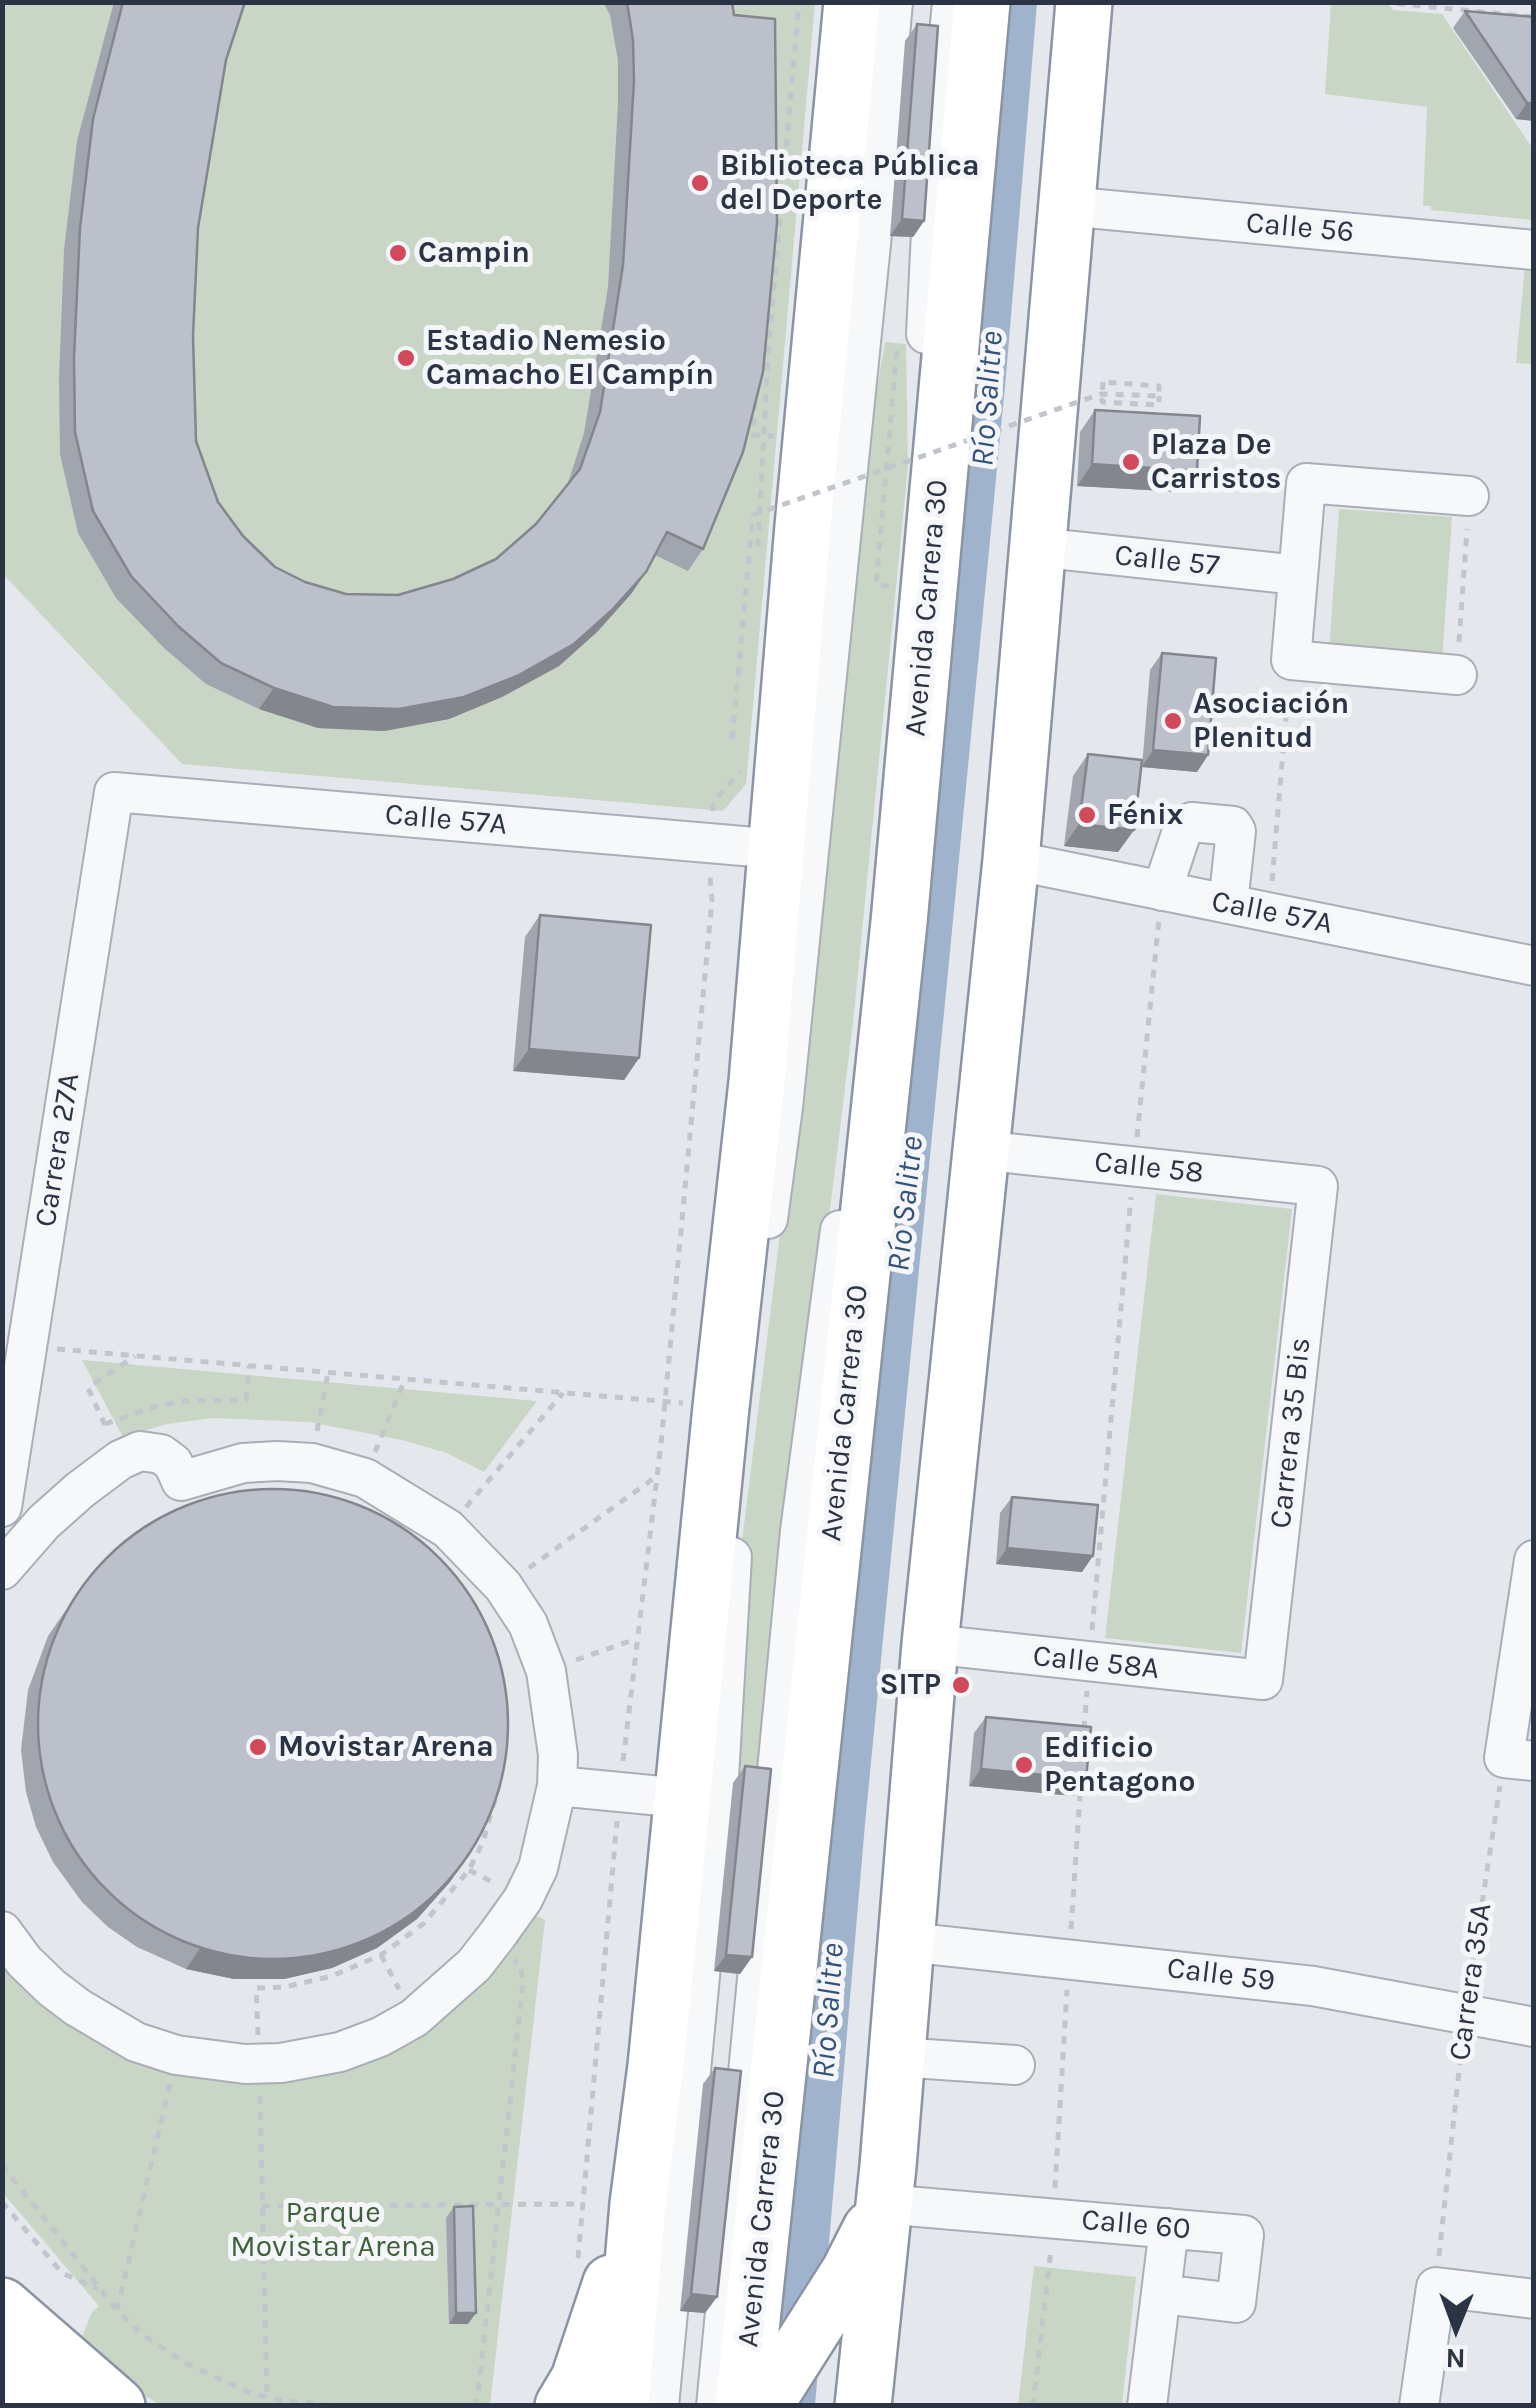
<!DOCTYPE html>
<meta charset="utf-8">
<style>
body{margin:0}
#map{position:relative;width:1536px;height:2408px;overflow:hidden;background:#e4e7ec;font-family:Karla,sans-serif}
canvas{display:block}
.frame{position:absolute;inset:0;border:5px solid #2b3445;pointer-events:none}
.north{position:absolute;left:1406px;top:2278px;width:100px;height:100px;-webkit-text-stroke:8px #f4f6f9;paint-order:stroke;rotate:181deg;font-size:28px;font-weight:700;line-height:40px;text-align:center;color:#2b3445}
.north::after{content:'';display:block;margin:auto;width:35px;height:45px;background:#2b3445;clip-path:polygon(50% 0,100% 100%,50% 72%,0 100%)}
</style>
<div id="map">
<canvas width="1536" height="2408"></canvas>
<div class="frame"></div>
<div class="north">N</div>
</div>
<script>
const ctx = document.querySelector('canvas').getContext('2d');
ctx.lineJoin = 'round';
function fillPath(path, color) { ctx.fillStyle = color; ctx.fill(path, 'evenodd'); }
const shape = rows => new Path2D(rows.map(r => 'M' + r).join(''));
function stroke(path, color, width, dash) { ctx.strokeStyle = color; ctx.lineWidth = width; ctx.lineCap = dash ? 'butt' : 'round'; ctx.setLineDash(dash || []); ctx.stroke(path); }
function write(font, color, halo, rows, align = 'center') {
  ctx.font = font + ' Karla,sans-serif'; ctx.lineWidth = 10; ctx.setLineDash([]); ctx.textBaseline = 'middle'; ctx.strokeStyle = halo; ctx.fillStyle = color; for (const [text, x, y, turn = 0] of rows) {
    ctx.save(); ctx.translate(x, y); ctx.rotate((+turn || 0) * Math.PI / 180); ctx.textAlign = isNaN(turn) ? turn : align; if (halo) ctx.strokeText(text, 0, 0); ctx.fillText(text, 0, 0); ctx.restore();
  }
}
fillPath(shape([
 [3,3,815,3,746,784,723,811,182,764,3,574],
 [1331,3,1387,3,1393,10,1442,14,1533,149,1533,220,1431,210,1431,206,1423,206,1427,107,1325,94],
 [1525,266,1533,267,1533,364,1516,363],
 [885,342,906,344,908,466,853,1023,759,1786,733,1783,739,1566,791,1145,843,588],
 [1339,509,1452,517,1442,661,1329,653],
 [1156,1194,1292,1209,1241,1653,1105,1638],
 [82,1360,537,1401,484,1472,447,1453,402,1440,309,1422,213,1418,167,1424,123,1437],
 [511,1902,545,1920,490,2405,161,2405,104,2372,89,2355,82,2337,92,2312,99,2306,3,2193,2,1936,79,2004,244,2060,412,2014],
 [1034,2266,1136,2277,1122,2405,1018,2405]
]), '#c9d6c5');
fillPath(shape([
 [987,3,1037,3,1006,376,865,1824,815,2405,768,2406]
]), '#9fb4cc');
const minor = shape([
 [1066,206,1534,250],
 [926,334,931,232,952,2],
 [1036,547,1298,575],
 [1457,675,1291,660,1306,483,1469,496],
 [1011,860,1534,966],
 [1162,891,1182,831,1192,822,1233,826,1236,831,1228,904],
 [768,1219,783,1107,872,234,893,2],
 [2,1507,114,792,778,849],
 [1534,1560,1504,1758,1534,1761],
 [2,1570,44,1522,80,1490,120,1460,140,1451,161,1454,173,1463,181,1481,243,1463,277,1461,312,1463,365,1478,448,1529,503,1586,528,1624,546,1671,558,1755,557,1786,538,1868,523,1899,498,1934,474,1965,414,2018,380,2037,340,2052,281,2063,245,2064,176,2055,136,2042,77,2007,52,1988,24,1961,2,1931],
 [930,1644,1263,1680,1318,1186,979,1150],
 [557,1786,682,1798],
 [907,1942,1313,1986,1534,2027],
 [897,2057,1015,2065],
 [883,2204,1244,2235,1236,2303,1161,2294],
 [659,2406,719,1777,732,1557],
 [716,2406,800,1531,840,1230],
 [1147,2406,1169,2228],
 [1419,2406,1436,2287,1534,2299]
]);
const major = shape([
 [2,2340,54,2406]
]);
const highway = shape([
 [2,2306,117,2406],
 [2,2383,20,2406],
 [563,2406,579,2379,611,2283],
 [621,2406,638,2204,656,2066,721,1407,757,1082,803,526,852,2],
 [743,2406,899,922,982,2],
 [764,2406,849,2272,871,2229],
 [863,2406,888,2166,930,1644,1011,860,1084,2]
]);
stroke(minor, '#a9aeb7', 42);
stroke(major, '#a3abb8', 52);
stroke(highway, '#8b94a3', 60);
stroke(shape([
 [1381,2,1534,17],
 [1103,382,1102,402,1159,405,1159,396],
 [755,402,753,435,774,436],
 [758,546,768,354,799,2],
 [889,586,876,585,897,349],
 [1459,642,1467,529],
 [713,811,713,803,740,771],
 [1272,881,1288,693],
 [1137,1137,1159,919],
 [57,1349,683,1403],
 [105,1424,157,1406,185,1401,246,1400,249,1366],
 [105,1425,88,1388,135,1356],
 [317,1431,328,1373],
 [375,1452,405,1379],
 [466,1507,563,1393],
 [529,1568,657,1476],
 [1092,1630,1131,1197],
 [576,1660,636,1639],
 [1084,1729,1087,1691],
 [623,1761,661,1444,712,900,710,876],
 [469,1870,494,1883],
 [1071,1929,1081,1780],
 [381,1955,399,1989],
 [1470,1982,1500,1786],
 [258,2035,256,1988,285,1987,332,1976,381,1955,423,1924,469,1870,483,1842,501,1778],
 [260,2096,267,2398],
 [2,2165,117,2310,140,2333,187,2364,250,2393,279,2400,342,2406],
 [1055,2188,1067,1990],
 [2,2202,62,2273,98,2289],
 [262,2206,583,2204],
 [1439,2256,1462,2043],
 [578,2258,617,1821],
 [117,2310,170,2084],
 [474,2406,478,2394,523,1982,520,1965,514,1960],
 [1033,2406,1051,2249]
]), '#c2c5cb', 5, [8, 8]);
stroke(minor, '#f7f8fa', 38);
stroke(major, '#fff', 48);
stroke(highway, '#fff', 55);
stroke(shape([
 [732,739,753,515,1101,394,1159,396,1159,386,1103,382]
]), '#c2c5cb', 5, [8, 8]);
fillPath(shape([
 [114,2,245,2,226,60,198,228,193,336,196,441,218,502,243,536,275,567,305,582,346,594,398,595,453,579,496,559,536,524,567,486,584,433,608,287,618,103,618,61,610,15,603,2,732,2,703,549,688,571,655,555,646,572,631,594,597,632,559,666,502,697,449,719,384,731,318,728,259,709,206,684,164,648,116,598,78,533,60,454,59,379,64,250,77,141],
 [1465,11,1534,17,1534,121,1516,119,1453,28],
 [917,24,924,221,913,237,890,236,905,41],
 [1095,410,1197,471,1182,492,1077,486,1080,432],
 [1162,653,1208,755,1197,772,1142,767,1150,670],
 [1088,754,1134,830,1118,852,1064,846,1073,776],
 [540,915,639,1058,624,1080,513,1071,525,937],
 [1012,1497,1082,1572,996,1564,1000,1513],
 [90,1575,465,1860,450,1882,417,1919,377,1948,332,1968,284,1979,234,1979,186,1969,137,1947,108,1927,82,1902,53,1862,36,1827,26,1792,21,1750,28,1690,48,1636],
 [986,1717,1074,1796,969,1786,974,1733],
 [745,1766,752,1957,740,1974,714,1971,733,1783],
 [715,2068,717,2297,705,2313,680,2311,703,2084],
 [454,2207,468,2324,449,2324,446,2218]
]), '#a1a5ae');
fillPath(shape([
 [1527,103,1534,103,1534,121,1516,119],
 [902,219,924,221,913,237,890,236],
 [1092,464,1197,471,1182,492,1077,486],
 [646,572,631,594,597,632,559,666,502,697,449,719,384,731,318,728,259,709,274,688],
 [1153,750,1208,755,1197,772,1142,767],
 [1079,824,1134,830,1118,852,1064,846],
 [529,1049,639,1058,624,1080,513,1071],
 [1007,1548,1093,1556,1082,1572,996,1564],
 [981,1769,1086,1779,1074,1796,969,1786],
 [465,1860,450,1882,417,1919,377,1948,332,1968,284,1979,234,1979,186,1969,201,1947],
 [726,1955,752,1957,740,1974,714,1971],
 [691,2294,717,2297,705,2313,680,2311],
 [456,2313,476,2313,468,2324,449,2324]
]), '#83868d');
const building = shape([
 [123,2,245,2,226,60,198,228,193,336,196,441,218,502,243,536,275,567,305,582,346,594,398,595,453,579,496,559,536,524,580,469,600,412,623,265,634,81,633,40,627,2,732,2,734,15,775,19,777,223,763,372,743,452,703,549,667,532,646,572,612,610,574,644,517,676,464,697,399,709,333,707,274,688,221,663,179,627,131,576,93,511,75,432,74,358,80,228,93,119,123,2],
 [1465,11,1534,17,1534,103,1527,103,1465,11],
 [917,24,938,26,924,221,902,219,917,24],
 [1095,410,1200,416,1197,471,1092,464,1095,410],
 [1162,653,1216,658,1208,755,1153,750,1162,653],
 [1088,754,1142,760,1134,830,1079,824,1088,754],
 [540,915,651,925,639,1058,529,1049,540,915],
 '38 1724a235 235 0 1 1 470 0a235 235 0 1 1-470 0Z',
 [1012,1497,1098,1505,1093,1556,1007,1548,1012,1497],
 [986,1717,1091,1727,1086,1779,981,1769,986,1717],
 [745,1766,771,1769,752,1957,726,1955,745,1766],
 [715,2068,741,2071,717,2297,691,2294,715,2068],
 [473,2206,476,2313,456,2313,454,2207,473,2206]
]);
fillPath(building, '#bbc0ca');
stroke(building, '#83868d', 2.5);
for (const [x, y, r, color] of [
 [700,183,10,"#d1495b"],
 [398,253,10,"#d1495b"],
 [406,358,10,"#d1495b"],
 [1131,462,10,"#d1495b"],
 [1173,721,10,"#d1495b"],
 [1087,815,10,"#d1495b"],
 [961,1685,10,"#d1495b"],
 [258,1747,10,"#d1495b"],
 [1024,1765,10,"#d1495b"]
]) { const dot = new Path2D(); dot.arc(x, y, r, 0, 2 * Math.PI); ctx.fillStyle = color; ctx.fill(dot); stroke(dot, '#f4f6f9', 4); }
write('bold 30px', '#2b3445', '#f4f6f9', [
 ["Biblioteca Pública",720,166],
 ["del Deporte",720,200],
 ["Campin",418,253],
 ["Estadio Nemesio",426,341],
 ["Camacho El Campín",426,375],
 ["Plaza De",1151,445],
 ["Carristos",1151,479],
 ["Asociación",1193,704],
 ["Plenitud",1193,738],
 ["Fénix",1107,815],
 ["SITP",941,1685,"right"],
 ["Movistar Arena",278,1747],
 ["Edificio",1044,1748],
 ["Pentagono",1044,1782]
], 'left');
write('30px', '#2b3445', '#f4f6f9', [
 ["Calle 56",1300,228,5],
 ["Calle 57",1167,561,6],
 ["Avenida Carrera 30",927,608,-85],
 ["Calle 57A",446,820,5],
 ["Calle 57A",1272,913,11],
 ["Carrera 27A",58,1150,-81],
 ["Calle 58",1149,1168,6],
 ["Avenida Carrera 30",845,1413,-84],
 ["Carrera 35 Bis",1291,1433,-84],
 ["Calle 58A",1096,1663,6],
 ["Calle 59",1221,1975,7],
 ["Carrera 35A",1471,1982,-82],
 ["Avenida Carrera 30",762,2219,-84],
 ["Calle 60",1136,2225,5]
]);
write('30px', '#3f6138', '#f4f6f9', [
 ["Parque",333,2213],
 ["Movistar Arena",333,2247]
]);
write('italic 32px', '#34527a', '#f4f6f9', [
 ["Río Salitre",988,399,-86],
 ["Río Salitre",906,1204,-84],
 ["Río Salitre",829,2011,-86]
]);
</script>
